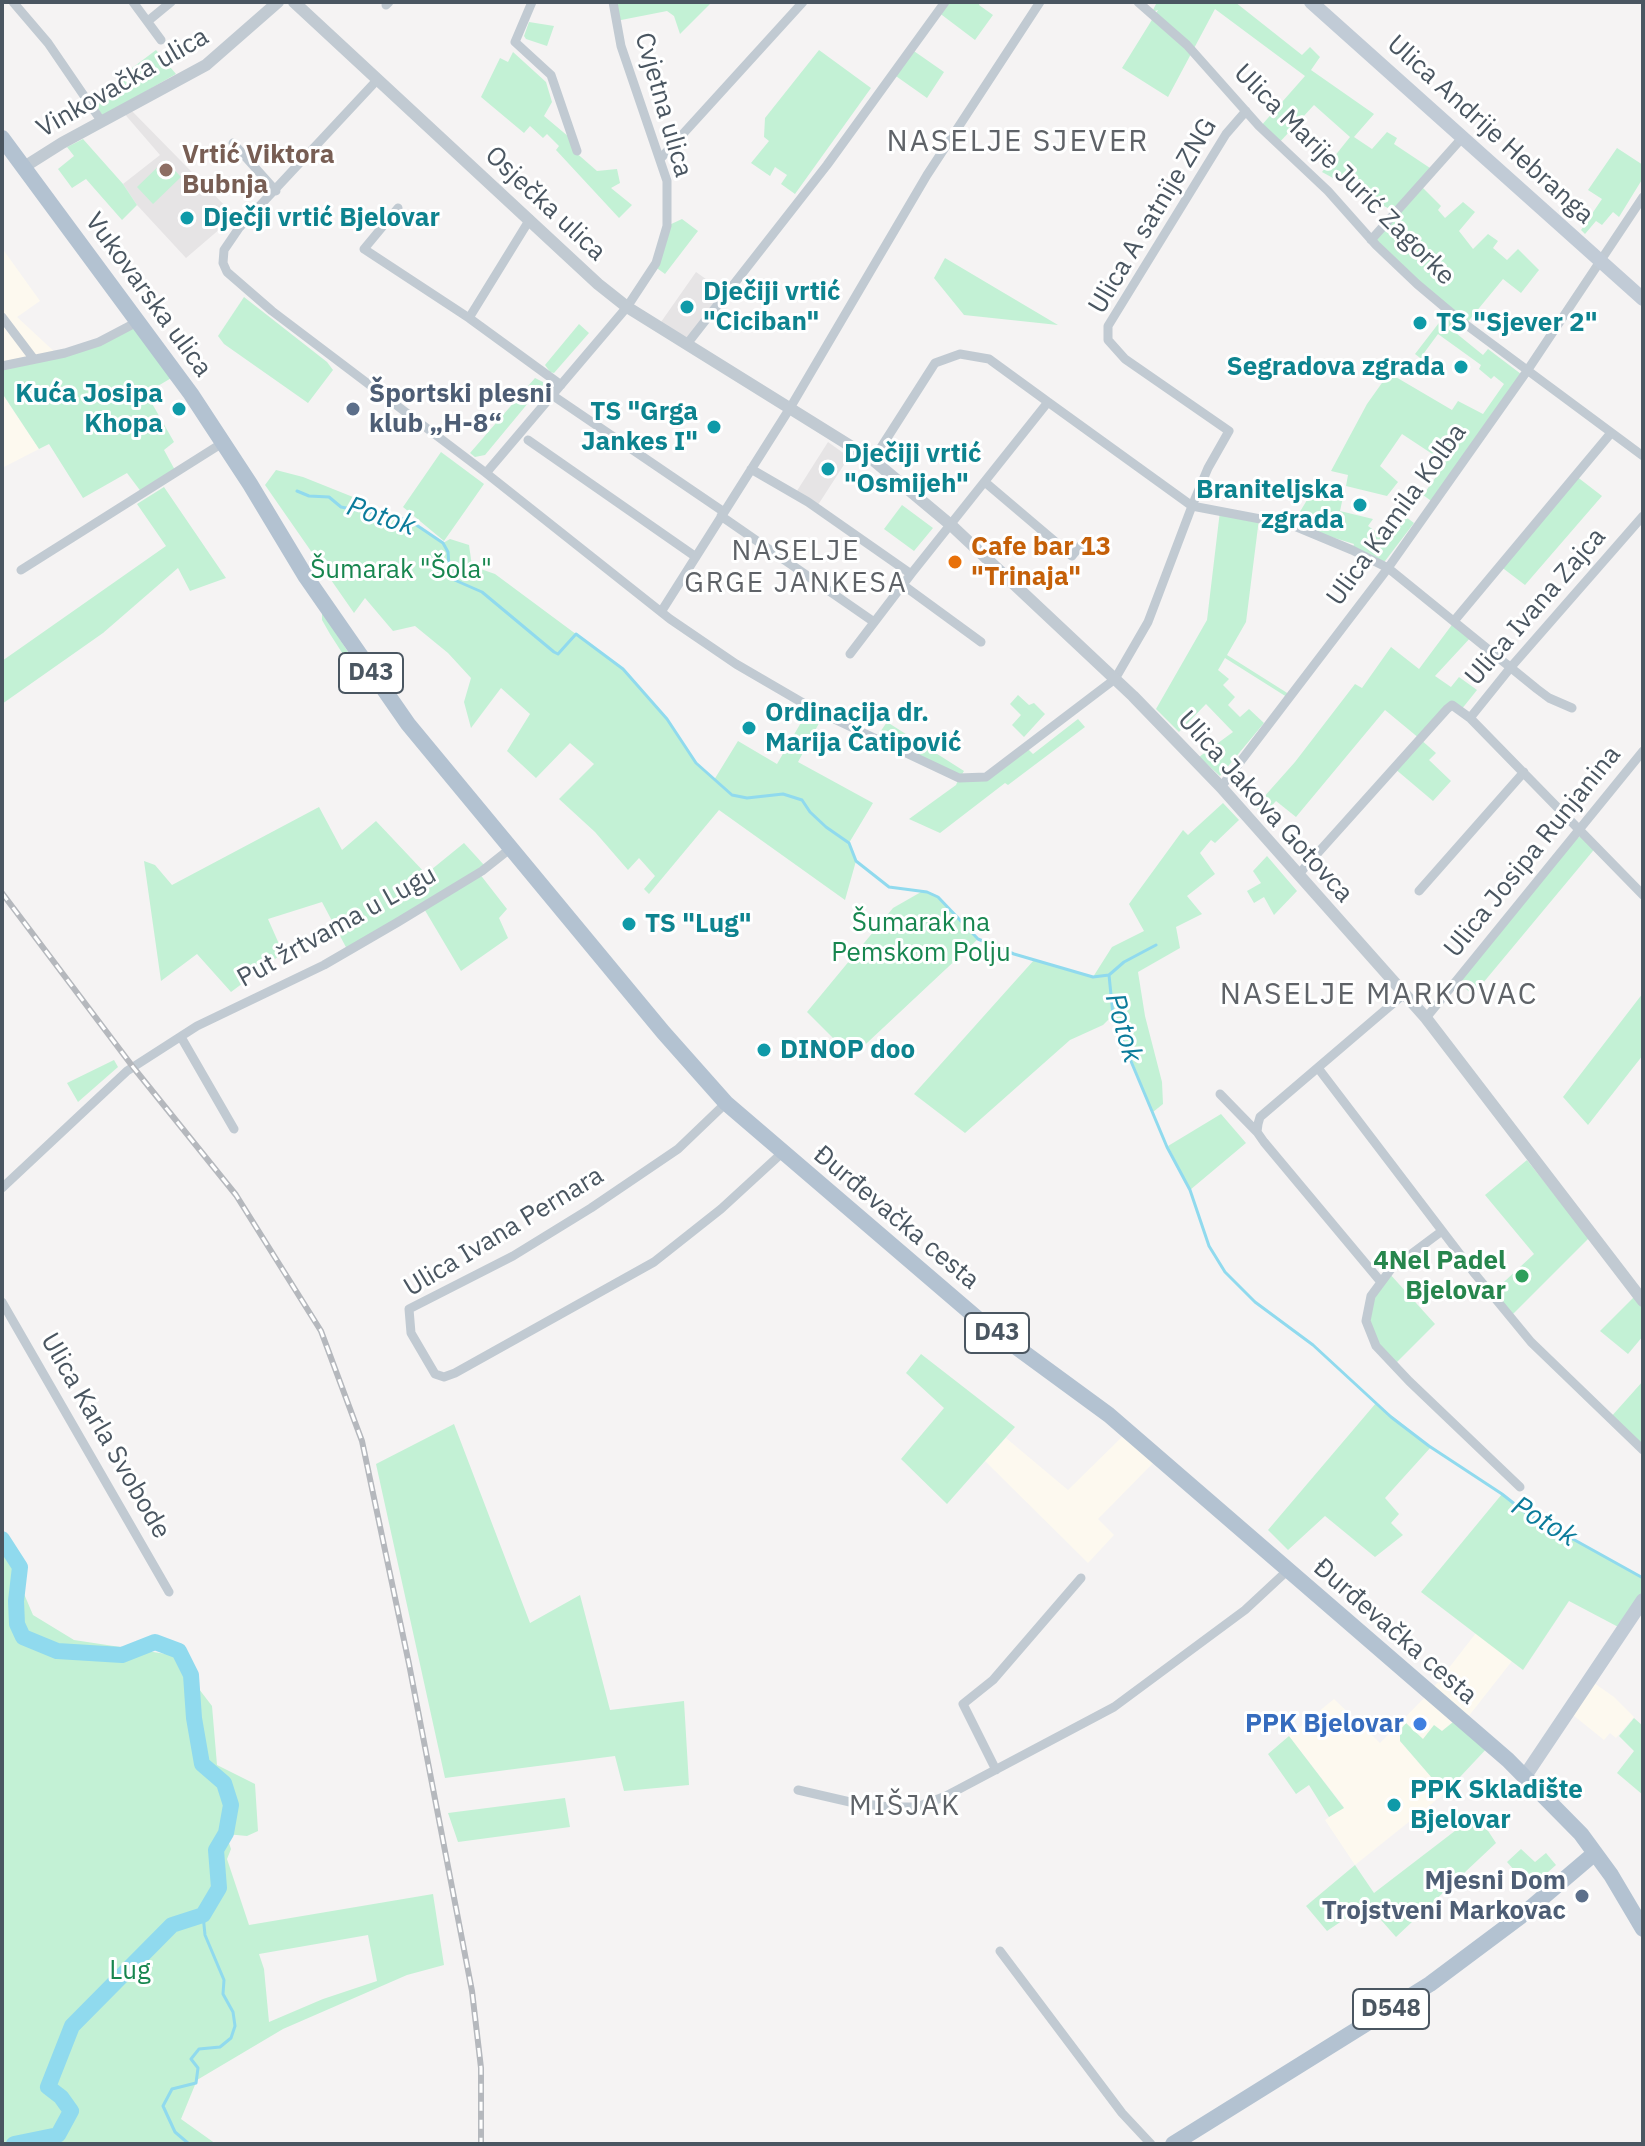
<!DOCTYPE html>
<meta charset="utf-8">
<style>
body{margin:0}
#map{position:relative;width:1645px;height:2146px;overflow:hidden;background:#f5f3f3;font-family:"IBM Plex Sans",sans-serif}
canvas{display:block}
.frame{position:absolute;inset:0;border:4px solid #4a5661;pointer-events:none}
</style>
<div id="map">
<canvas width="1645" height="2146"></canvas>
<div class="frame"></div>
</div>
<script>
const ctx = document.querySelector('canvas').getContext('2d');
ctx.lineJoin = 'round';
function fillPath(path, color) { ctx.fillStyle = color; ctx.fill(path, 'evenodd'); }
const shape = rows => new Path2D(rows.map(r => 'M' + r).join(''));
function stroke(path, color, width, dash) { ctx.strokeStyle = color; ctx.lineWidth = width; ctx.lineCap = dash ? 'butt' : 'round'; ctx.setLineDash(dash || []); ctx.stroke(path); }
function write(font, color, halo, rows, align = 'center') {
  ctx.font = font + ' "IBM Plex Sans",sans-serif'; ctx.lineWidth = 6; ctx.setLineDash([]); ctx.textBaseline = 'middle'; ctx.strokeStyle = halo; ctx.fillStyle = color; for (const [text, x, y, turn = 0] of rows) {
    ctx.save(); ctx.translate(x, y); ctx.rotate((+turn || 0) * Math.PI / 180); ctx.textAlign = isNaN(turn) ? turn : align; if (halo) ctx.strokeText(text, 0, 0); ctx.fillText(text, 0, 0); ctx.restore();
  }
}
fillPath(shape([
 [2,248,40,301,17,317,58,355,2,366],
 [2,393,39,449,2,468],
 [1127,1432,1158,1458,1098,1519,1114,1535,1088,1563,985,1461,1006,1438,1068,1490],
 [1476,1633,1512,1661,1468,1717,1434,1687],
 [1594,1683,1614,1697,1634,1717,1616,1738,1610,1733,1604,1740,1573,1715],
 [1429,1693,1458,1718,1442,1731,1423,1739,1400,1741,1445,1793,1355,1865,1325,1820,1344,1807,1289,1736,1334,1699,1380,1743]
]), '#fdf9ef');
fillPath(shape([
 [129,108,235,216,186,258,137,205,123,184,160,155,122,111],
 [696,272,727,294,690,340,661,322],
 [828,442,849,457,816,508,795,494]
]), '#e6e4e5');
fillPath(shape([
 [613,2,712,2,680,34,674,16,667,11,616,21],
 [945,2,980,2,979,5,993,15,975,40,938,12],
 [1157,2,1235,2,1302,55,1310,47,1320,57,1311,70,1374,114,1354,137,1372,149,1387,132,1397,138,1394,144,1433,170,1420,185,1441,206,1438,210,1445,218,1463,202,1475,212,1459,231,1473,249,1488,234,1498,241,1493,248,1507,260,1518,249,1539,270,1521,293,1503,279,1466,324,1371,240,1395,212,1322,172,1350,137,1314,105,1278,144,1260,127,1305,76,1215,9,1168,97,1122,68,1158,10,1152,12],
 [529,22,554,26,547,46,526,39,524,36],
 [911,49,944,72,927,98,893,74],
 [156,50,176,74,103,116,91,99],
 [819,50,871,88,795,194,781,184,787,175,775,167,770,176,751,163,769,141,764,137,765,118],
 [513,52,546,82,552,102,544,116,569,137,573,150,597,171,617,169,620,183,611,188,632,205,619,218,556,150,559,146,547,134,543,138,530,126,524,133,481,97,500,58,508,62],
 [83,139,123,184,137,205,122,220,86,179,72,188,58,169,74,156,67,147],
 [1617,148,1643,165,1643,178,1619,217,1613,212,1602,225,1596,221,1585,234,1581,230,1602,199,1588,190],
 [165,160,181,177,153,204,137,187],
 [682,219,698,231,665,274,654,266,667,226],
 [945,258,1058,325,964,315,934,278],
 [244,297,327,362,333,370,308,403,224,344,218,336],
 [1445,315,1455,322,1451,329,1483,355,1488,349,1521,374,1434,503,1423,495,1446,463,1402,434,1380,466,1398,482,1387,496,1346,486,1348,475,1331,471,1367,404,1389,373,1452,410,1458,401,1483,414,1504,384,1494,376,1491,379,1479,369,1481,365,1438,334,1424,353,1446,369,1442,375,1415,354],
 [579,324,589,333,554,373,550,372,545,365],
 [131,325,173,377,146,393,174,442,164,450,176,472,142,493,127,473,83,498,49,444,39,449,2,393,2,366,58,355],
 [535,378,543,382,543,385,485,455,475,457,470,453],
 [441,452,484,484,444,541,403,507],
 [276,470,303,477,368,503,387,515,409,520,443,543,450,539,469,545,472,566,495,574,623,669,667,719,696,763,714,780,738,741,777,764,810,707,824,714,798,762,873,803,849,843,856,861,845,900,719,810,649,894,644,889,655,876,639,858,628,870,595,832,559,799,594,764,570,743,536,778,507,751,530,714,501,688,471,728,464,702,471,678,448,653,415,626,393,631,365,598,354,613,265,485],
 [1576,476,1602,496,1525,585,1500,566],
 [164,487,226,578,190,591,178,568,103,633,2,704,2,661,166,546,137,504],
 [1313,490,1343,497,1340,511,1373,519,1368,526,1388,540,1406,517,1414,523,1382,565,1352,550,1354,544,1292,525],
 [902,505,933,528,914,551,884,529],
 [1220,511,1259,519,1246,622,1227,655,1292,696,1290,699,1225,658,1218,670,1229,679,1223,685,1235,697,1228,705,1240,717,1249,709,1264,723,1220,776,1199,757,1233,732,1206,704,1179,732,1156,709,1207,620],
 [322,612,369,684,364,687,330,634,322,620],
 [1454,622,1472,636,1435,676,1451,687,1459,677,1477,690,1461,710,1452,706,1420,739,1436,753,1429,760,1451,781,1433,801,1394,768,1420,739,1385,710,1296,817,1276,801,1264,814,1255,807,1295,762,1355,684,1362,688,1391,647,1419,669],
 [1018,695,1029,705,1034,703,1045,714,1024,737,1012,725,1021,715,1010,704],
 [1078,719,1085,727,1008,785,1005,783,940,833,909,819,956,785,959,778,986,777,1026,747,1033,754],
 [887,722,964,771,961,776,878,735],
 [1223,803,1239,820,1215,843,1211,840,1200,853,1215,874,1187,896,1202,914,1176,927,1180,948,1138,972,1145,1016,1162,1082,1163,1104,1153,1112,1113,1015,1103,1025,1070,1040,965,1133,914,1094,1034,960,1093,977,1112,947,1144,931,1129,904,1183,830,1188,835],
 [319,807,342,850,376,821,426,874,464,843,484,865,479,873,507,909,499,918,508,938,461,971,423,907,348,951,322,902,268,919,283,953,231,992,197,954,161,981,144,861,155,865,172,885],
 [1582,835,1597,846,1473,995,1458,982,1573,841],
 [1267,856,1297,891,1274,915,1264,897,1254,903,1247,891,1261,883,1253,871],
 [921,892,927,892,938,897,978,939,852,1057,807,1012,893,908],
 [1643,993,1643,1055,1588,1125,1563,1097],
 [114,1060,118,1067,78,1102,67,1083],
 [1221,1114,1246,1143,1190,1190,1168,1146],
 [1527,1160,1589,1238,1510,1317,1491,1294,1534,1254,1485,1195],
 [1389,1273,1435,1324,1394,1365,1376,1346,1366,1321,1371,1296],
 [1634,1297,1643,1308,1643,1336,1628,1354,1600,1331],
 [921,1354,1015,1427,947,1504,901,1459,944,1408,906,1373],
 [1643,1381,1643,1450,1610,1418],
 [1376,1403,1431,1447,1385,1498,1399,1514,1391,1523,1403,1535,1375,1557,1325,1516,1288,1550,1268,1530],
 [454,1424,530,1623,580,1595,610,1710,684,1701,689,1785,624,1791,615,1756,445,1778,376,1464],
 [1502,1494,1526,1513,1643,1578,1643,1599,1624,1630,1569,1601,1523,1670,1421,1592],
 [2,1542,33,1615,74,1640,173,1655,212,1706,217,1765,255,1784,258,1831,247,1836,226,1834,231,1849,227,1859,249,1925,433,1894,444,1965,407,1975,283,2029,197,2080,181,2119,216,2144,2,2144],
 [368,1935,377,1981,323,1999,269,2022,264,1969,259,1954],
 [1458,1718,1490,1745,1445,1793,1400,1741,1400,1730,1406,1723,1423,1739,1434,1725,1442,1731],
 [1634,1718,1643,1726,1643,1795,1617,1773,1634,1751,1619,1736],
 [1289,1736,1344,1808,1329,1817,1309,1785,1296,1794,1268,1754],
 [565,1798,570,1827,458,1842,448,1813],
 [1477,1814,1496,1843,1396,1937,1367,1904,1327,1931,1306,1906,1355,1865,1374,1893],
 [1521,1849,1535,1862,1546,1853,1556,1865,1530,1888,1507,1862]
]), '#c3f1d5');
stroke(shape([
 [297,491,309,496,329,497,341,507,409,520,443,543,448,552,450,578,482,592,554,652,558,654,576,634,623,669,667,719,696,763,732,795,747,798,783,794,802,800,810,812,826,827,849,843,856,861,889,887,927,892,938,897,978,939,1014,954,1093,977,1109,975,1113,1015,1125,1047,1167,1147,1190,1190,1209,1246,1225,1272,1255,1302,1313,1345,1391,1417,1429,1446,1502,1494,1526,1513,1643,1578],
 [1109,975,1124,962,1156,945],
 [189,2144,175,2132,163,2106,172,2089,196,2083,198,2068,191,2059,199,2049,220,2047,231,2038,235,2026,233,2012,223,1994,224,1980,205,1935,203,1915]
]), '#90daee', 3);
stroke(shape([
 [2,1539,20,1567,16,1601,17,1624,23,1637,57,1651,122,1655,155,1642,179,1651,191,1675,194,1718,202,1764,224,1783,231,1805,226,1833,216,1850,219,1888,203,1915,172,1925,72,2026,48,2087,61,2097,71,2111,58,2135,14,2144]
]), '#90daee', 16);
stroke(shape([
 [13,2,48,43,102,122],
 [133,2,161,40],
 [532,2,515,42,551,75,577,151],
 [1138,2,1187,45,1259,126,1328,191,1376,245,1417,284,1461,321,1643,456],
 [386,5,389,2],
 [148,21,171,2],
 [378,79,239,228,224,250,223,263,227,272,272,311,486,473,670,619,736,664,815,710,959,778,986,777,1115,679,1148,622,1192,506,1048,402],
 [1246,111,1226,134,1108,326,1108,340,1125,359,1229,431,1208,468,1192,506,1292,525,1352,550,1388,568,1537,689,1549,698,1572,708],
 [233,143,276,191],
 [661,158,803,2],
 [398,208,364,249,469,318,561,385],
 [1371,240,1462,138],
 [2,317,33,358],
 [469,318,530,219],
 [687,344,827,165,945,2],
 [2,366,65,353,99,342,139,321],
 [552,395,724,512],
 [528,440,696,557],
 [751,469,808,502,911,574,1048,402,989,359,960,354,935,363,873,460],
 [486,473,627,307,656,263,667,226,667,181,621,46,613,2],
 [986,483,1072,556,1081,545],
 [721,516,874,622],
 [21,570,224,442],
 [903,585,981,642],
 [661,612,790,408,927,175,1040,2],
 [1454,621,1611,433],
 [850,654,911,574],
 [1470,718,1643,895],
 [1221,787,1388,568,1527,371,1643,197],
 [1298,875,1447,709,1452,705,1470,718,1511,667,1643,516],
 [1419,891,1524,772],
 [1426,1018,1643,751],
 [181,1037,234,1129],
 [1318,1068,1475,1274,1531,1342,1643,1450],
 [1220,1094,1257,1132],
 [726,1103,678,1149,591,1208,513,1256,409,1309,411,1333,435,1374,444,1377,455,1373,654,1262,721,1209,782,1153],
 [2,1188,127,1071,197,1026,324,965,398,922,482,871,511,848],
 [1442,1231,1391,1269,1371,1296,1366,1321,1376,1346,1409,1381,1520,1487],
 [1381,1282,1264,1142,1257,1132,1258,1124,1260,1117,1404,994],
 [2,1302,169,1592],
 [996,1770,963,1704,993,1680,1081,1578],
 [798,1790,850,1802,889,1807,917,1807,946,1796,1114,1707,1245,1610,1287,1571],
 [1000,1951,1122,2113,1151,2144]
]), '#c1cad2', 9);
stroke(shape([
 [294,2,598,284,627,307,873,460,952,526,1133,696,1221,787,1426,1018,1643,1301],
 [24,167,62,143,206,65,278,2]
]), '#c1cad2', 12);
stroke(shape([
 [1311,2,1643,299],
 [1525,1776,1643,1600]
]), '#c1cbd6', 14);
stroke(shape([
 [2,138,191,394,250,484,306,577,408,724,663,1032,726,1103,978,1319,1109,1415,1508,1760,1581,1834,1611,1875,1643,1929],
 [1173,2144,1430,1984,1521,1916,1595,1853]
]), '#b3c2d1', 16);
const rail = shape([
 [2,893,133,1067,236,1195,321,1331,362,1441,409,1664,472,1991,481,2068,481,2144]
]);
stroke(rail, '#b5b8bd', 6);
stroke(rail, '#fff', 3, [9]);
for (const [x, y, r, color] of [
 [166,170,8,"#8d6e63"],
 [187,218,8,"#0f9aa8"],
 [687,307,8,"#0f9aa8"],
 [1420,323,8,"#0f9aa8"],
 [1461,367,8,"#0f9aa8"],
 [179,409,8,"#0f9aa8"],
 [353,409,8,"#5c6f8a"],
 [714,427,8,"#0f9aa8"],
 [828,469,8,"#0f9aa8"],
 [1360,505,8,"#0f9aa8"],
 [955,562,8,"#e8710a"],
 [749,728,8,"#0f9aa8"],
 [629,924,8,"#0f9aa8"],
 [764,1050,8,"#0f9aa8"],
 [1522,1276,8,"#2e9e5b"],
 [1420,1724,8,"#3f7fe0"],
 [1394,1805,8,"#0f9aa8"],
 [1582,1896,8,"#5c6f8a"]
]) { const dot = new Path2D(); dot.arc(x, y, r, 0, 2 * Math.PI); ctx.fillStyle = color; ctx.fill(dot); stroke(dot, '#fff', 3); }
for (const [x, y, w] of [
 [371,673,64],
 [997,1333,64],
 [1391,2009,76]
]) { const box = new Path2D(); box.roundRect(x - w / 2, y - 20, w, 40, 6); ctx.fillStyle = '#fff'; ctx.fill(box); stroke(box, '#4a5661', 2); }
write('bold 24px', '#4a5661', null, [
 ["D43",371,673],
 ["D43",997,1333],
 ["D548",1391,2009]
]);
write('26px', '#4a5661', '#fff', [
 ["Vinkovačka ulica",123,83,-30],
 ["Cvjetna ulica",663,105,74],
 ["Ulica Andrije Hebranga",1490,130,42],
 ["Ulica Marije Jurić Zagorke",1344,175,45],
 ["Osječka ulica",545,204,43],
 ["Ulica A satnije ZNG",1153,216,-59],
 ["Vukovarska ulica",148,295,54],
 ["Ulica Kamila Kolba",1397,515,-54],
 ["Ulica Ivana Zajca",1536,607,-49],
 ["Ulica Jakova Gotovca",1265,807,48],
 ["Ulica Josipa Runjanina",1533,852,-51],
 ["Put žrtvama u Lugu",337,927,-29],
 ["Đurđevačka cesta",896,1218,40],
 ["Ulica Ivana Pernara",504,1232,-31],
 ["Ulica Karla Svobode",105,1436,60],
 ["Đurđevačka cesta",1395,1632,41]
]);
write('bold 26px', '#785e54', '#fff', [
 ["Vrtić Viktora",182,155],
 ["Bubnja",182,185]
], 'left');
write('bold 26px', '#0d838f', '#fff', [
 ["Dječji vrtić Bjelovar",203,218],
 ["Dječiji vrtić",703,292],
 ["\"Ciciban\"",703,322],
 ["TS \"Sjever 2\"",1436,323],
 ["Segradova zgrada",1445,367,"right"],
 ["Kuća Josipa",163,394,"right"],
 ["Khopa",163,424,"right"],
 ["TS \"Grga",698,412,"right"],
 ["Jankes I\"",698,442,"right"],
 ["Dječiji vrtić",844,454],
 ["\"Osmijeh\"",844,484],
 ["Braniteljska",1344,490,"right"],
 ["zgrada",1344,520,"right"],
 ["Ordinacija dr.",765,713],
 ["Marija Čatipović",765,743],
 ["TS \"Lug\"",645,924],
 ["DINOP doo",780,1050],
 ["PPK Skladište",1410,1790],
 ["Bjelovar",1410,1820]
], 'left');
write('bold 26px', '#4e5e75', '#fff', [
 ["Športski plesni",369,394],
 ["klub „H-8“",369,424],
 ["Mjesni Dom",1566,1881,"right"],
 ["Trojstveni Markovac",1566,1911,"right"]
], 'left');
write('bold 26px', '#c56008', '#fff', [
 ["Cafe bar 13",971,547],
 ["\"Trinaja\"",971,577]
], 'left');
write('26px', '#17864f', '#fff', [
 ["Šumarak \"Šola\"",401,570],
 ["Šumarak na",921,923],
 ["Pemskom Polju",921,953],
 ["Lug",130,1971]
]);
write('bold 26px', '#27864d', '#fff', [
 ["4Nel Padel",1506,1261],
 ["Bjelovar",1506,1291]
], 'right');
write('bold 26px', '#366cbe', '#fff', [
 ["PPK Bjelovar",1404,1724]
], 'right');
write('italic 28px', '#0c7c9b', '#fff', [
 ["Potok",381,517,18],
 ["Potok",1123,1028,74],
 ["Potok",1544,1522,31]
]);
ctx.letterSpacing = '2px';
write('28px', '#5f6368', '#fff', [
 ["NASELJE",796,552],
 ["GRGE JANKESA",796,584],
 ["MIŠJAK",905,1807]
]);
ctx.letterSpacing = '0px';
ctx.letterSpacing = '2px';
write('30px', '#5f6368', '#fff', [
 ["NASELJE SJEVER",1018,142],
 ["NASELJE MARKOVAC",1379,995]
]);
ctx.letterSpacing = '0px';
</script>
